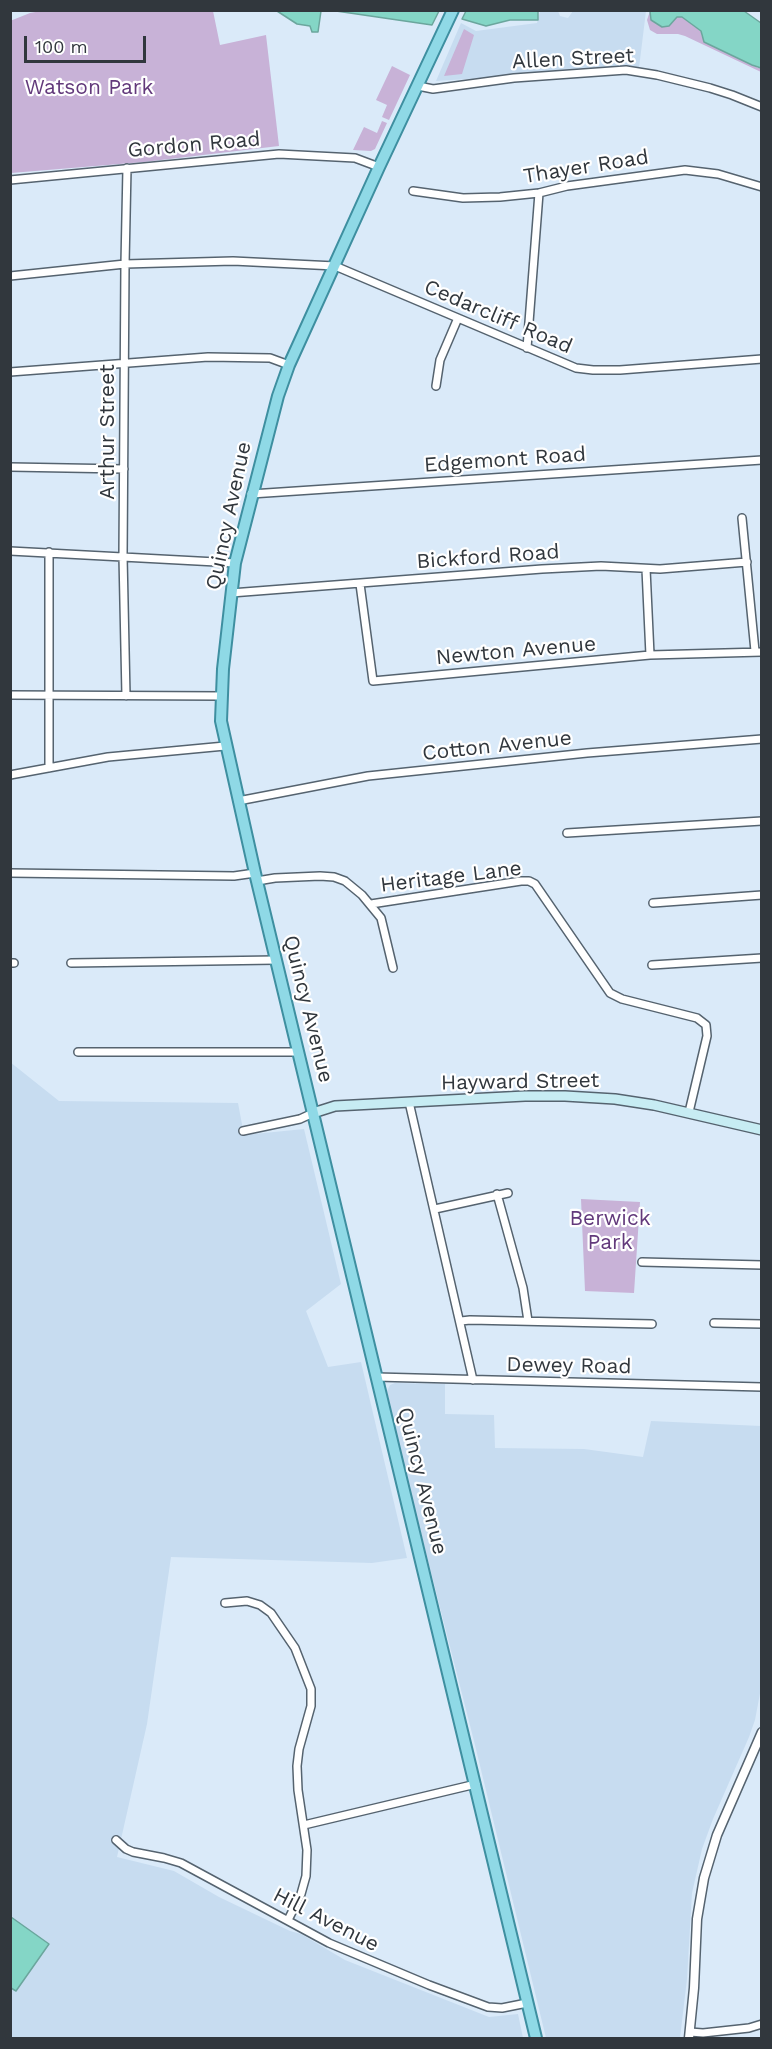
<!DOCTYPE html>
<style>
body{margin:0}
#map{position:relative;width:772px;height:2049px;overflow:hidden;background:#daeaf9;font-family:"Work Sans",sans-serif}
canvas{display:block}
.frame{position:absolute;inset:0;border:12px solid #31373d;pointer-events:none}
.scale{position:absolute;left:24px;top:36px;width:122px;height:27px;box-sizing:border-box;border:3px solid #31373d;border-top:0;padding-left:8px;font-size:18px;line-height:21px;white-space:nowrap;color:#31373d;-webkit-text-stroke:4px #fff;paint-order:stroke}
</style>
<div id="map">
<canvas width="772" height="2049"></canvas>
<div class="frame"></div>
<div class="scale">100 m</div>
</div>
<script>
const ctx = document.querySelector('canvas').getContext('2d');
ctx.lineJoin = 'round';
function fillPath(path, color) { ctx.fillStyle = color; ctx.fill(path, 'evenodd'); }
const shape = rows => new Path2D(rows.map(r => 'M' + r).join(''));
function stroke(path, color, width, dash) { ctx.strokeStyle = color; ctx.lineWidth = width; ctx.lineCap = dash ? 'butt' : 'round'; ctx.setLineDash(dash || []); ctx.stroke(path); }
function write(font, color, halo, rows, align = 'center') {
  ctx.font = font + ' "Work Sans",sans-serif'; ctx.lineWidth = 4.5; ctx.setLineDash([]); ctx.textBaseline = 'middle'; ctx.strokeStyle = halo; ctx.fillStyle = color; for (const [text, x, y, turn = 0] of rows) {
    ctx.save(); ctx.translate(x, y); ctx.rotate((+turn || 0) * Math.PI / 180); ctx.textAlign = isNaN(turn) ? turn : align; if (halo) ctx.strokeText(text, 0, 0); ctx.fillText(text, 0, 0); ctx.restore();
  }
}
fillPath(shape([
 [540,11,558,11,560,16,568,18,573,11,646,11,639,68,436,81,461,23,476,31,537,23],
 [10,1062,59,1101,238,1103,244,1135,304,1129,341,1284,306,1311,328,1367,361,1362,407,1558,372,1563,171,1557,147,1724,117,1857,174,1871,219,1897,290,1931,301,1934,345,1960,489,2017,518,2014,523,2038,11,2038],
 [395,1383,445,1384,445,1414,494,1415,495,1448,584,1449,643,1457,651,1421,761,1426,761,1688,755,1720,749,1737,713,1819,702,1849,692,1893,687,1979,680,2038,546,2038,475,1745,406,1474,387,1391,390,1385]
]), '#c7dcf0');
fillPath(shape([
 [41,11,213,11,220,45,266,35,279,146,144,162,11,173,10,21,30,13],
 [650,11,651,20,669,26,677,17,682,17,701,31,702,37,758,68,761,68,761,72,685,36,678,34,657,34,650,30,647,20],
 [464,29,474,35,462,74,444,76],
 [392,66,410,75,389,120,382,117,387,105,376,100],
 [382,121,387,123,375,149,371,151,353,150,364,127,377,133],
 [581,1199,640,1202,634,1293,585,1291]
]), '#c8b2d7');
const water = shape([
 [277,11,321,11,318,32,312,32,310,26,297,24,277,11],
 [336,11,439,11,432,25,336,11],
 [466,11,538,11,538,20,510,20,486,26,462,19,466,11],
 [650,11,744,11,761,23,761,68,752,65,704,42,701,31,682,17,677,17,669,26,662,27,651,20,650,11],
 [11,1917,49,1944,16,1991,11,1988,11,1917]
]);
fillPath(water, '#84d6c6');
stroke(water, '#6ba69d', 1.5);
const minor = shape([
 [418,86,433,89,514,78,626,70,657,75,710,88,732,95,762,107],
 [10,180,279,154,355,158,379,167],
 [413,191,463,198,500,197,539,193,567,186,685,170,718,174,762,187],
 [10,276,125,264,233,261,335,266,576,368,593,370,620,370,762,359],
 [527,348,539,193],
 [10,372,208,357,270,358,289,365],
 [436,386,440,360,458,318],
 [10,467,124,469],
 [251,494,762,460],
 [742,518,755,651],
 [10,551,235,563],
 [646,569,650,655],
 [360,584,373,681,650,655,762,652],
 [231,593,542,569,601,566,660,569,747,562],
 [10,695,221,696],
 [126,696,123,556,125,264,127,168],
 [49,768,49,552],
 [10,775,108,757,225,746],
 [238,801,368,776,587,753,762,739],
 [567,833,762,821],
 [10,873,234,876,255,873],
 [257,881,275,878,320,876,334,877,345,881,362,895,381,918,393,968],
 [653,903,762,895],
 [371,904,521,881,529,881,535,884,610,993,622,999,697,1018,706,1025,707,1036,689,1112],
 [10,963,14,963],
 [71,963,276,960],
 [652,965,762,958],
 [78,1052,298,1052],
 [409,1102,473,1380],
 [243,1131,300,1119,313,1113],
 [497,1194,523,1288,528,1321],
 [435,1209,508,1193],
 [642,1262,762,1265],
 [461,1321,470,1320,652,1324],
 [714,1323,762,1324],
 [376,1377,762,1387],
 [225,1603,247,1601,260,1605,271,1613,295,1648,311,1689,311,1706,299,1749,297,1766,298,1790,307,1850,306,1876,301,1894,288,1920],
 [304,1825,476,1784],
 [116,1840,126,1849,133,1852,164,1858,181,1863,329,1943,429,1985,488,2007,502,2008,527,2003],
 [690,2032,703,2033,749,2028,762,2024]
]);
const tertiary = shape([
 [689,2038,694,1988,697,1919,704,1878,717,1835,762,1732]
]);
const secondary = shape([
 [313,1113,335,1106,525,1096,565,1096,615,1099,654,1105,762,1130]
]);
const primary = shape([
 [453,10,379,167,289,365,278,396,235,563,223,669,221,721,255,873,536,2038]
]);
stroke(minor, '#55636f', 10);
stroke(tertiary, '#55636f', 11);
stroke(secondary, '#55636f', 12);
stroke(primary, '#3e8fa0', 14);
stroke(minor, '#fff', 7);
stroke(tertiary, '#fff', 8);
stroke(secondary, '#c7ecf3', 9);
stroke(primary, '#8fd9e6', 10);
write('21px', '#31373d', '#fff', [
 ["Allen Street",573,59,-3],
 ["Gordon Road",194,145,-5],
 ["Thayer Road",586,167,-9],
 ["Cedarcliff Road",498,317,23],
 ["Arthur Street",108,432,-90],
 ["Edgemont Road",505,460,-4],
 ["Quincy Avenue",229,516,-78],
 ["Bickford Road",488,557,-4],
 ["Newton Avenue",516,651,-5],
 ["Cotton Avenue",497,746,-6],
 ["Heritage Lane",451,877,-7],
 ["Quincy Avenue",308,1009,76],
 ["Hayward Street",520,1082,-1],
 ["Dewey Road",569,1366,1],
 ["Quincy Avenue",422,1481,76],
 ["Hill Avenue",326,1920,27]
]);
write('21px', '#62397b', '#fff', [
 ["Watson Park",89,88],
 ["Berwick",610,1219],
 ["Park",610,1243]
]);
</script>
